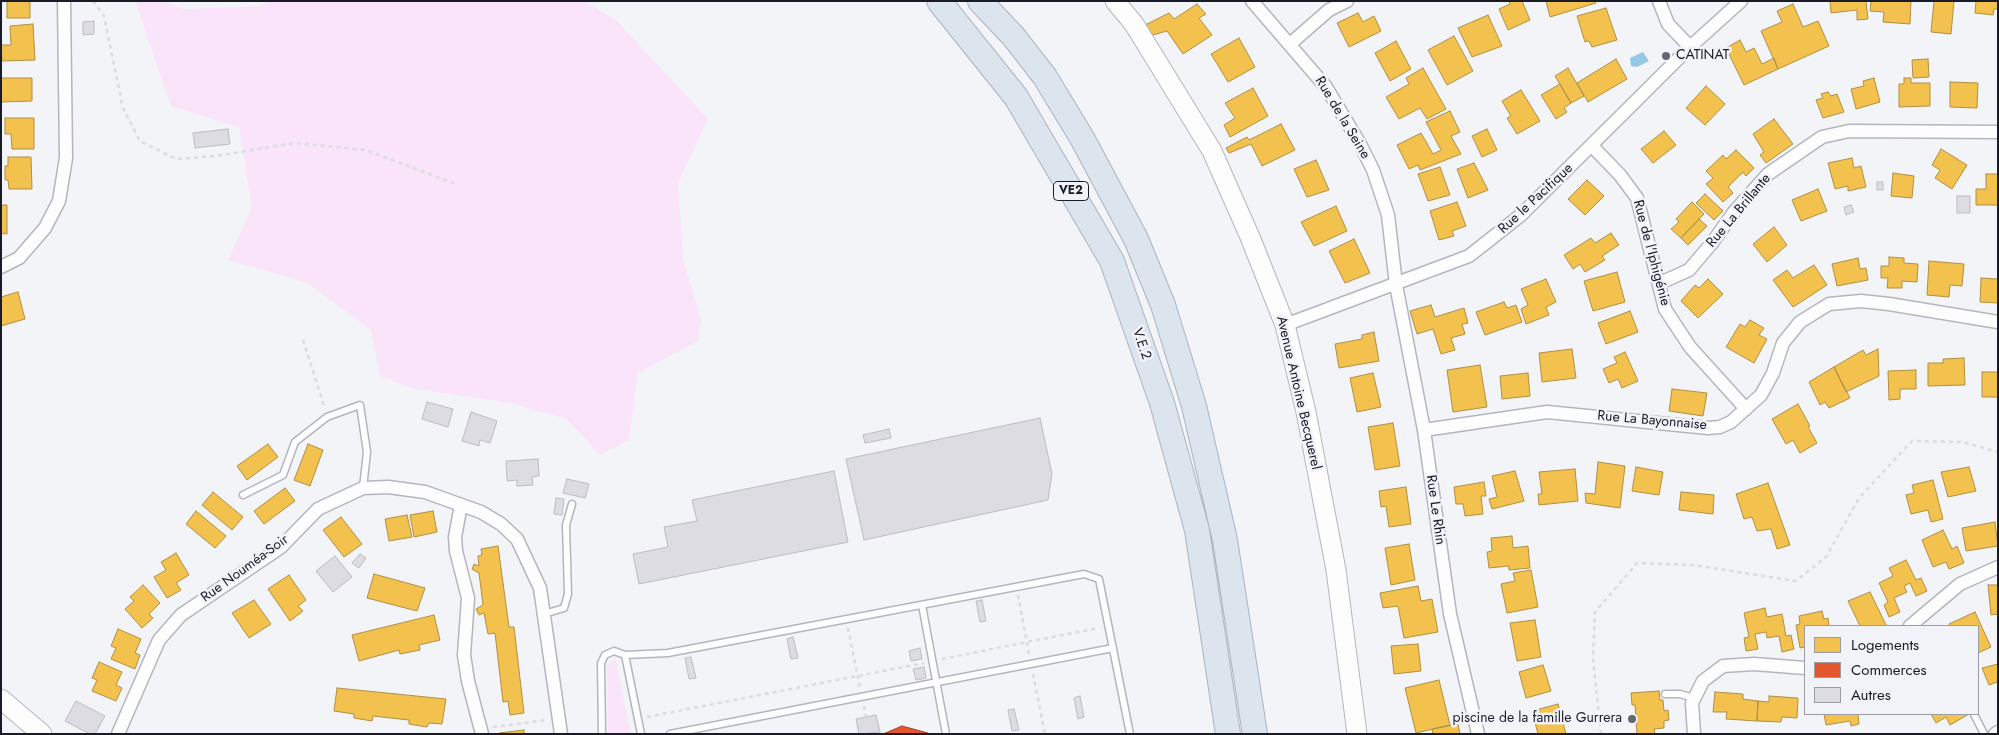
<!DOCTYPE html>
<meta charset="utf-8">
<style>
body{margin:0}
#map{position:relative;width:1999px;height:735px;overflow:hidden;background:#f3f4f8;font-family:Jost,sans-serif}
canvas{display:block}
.frame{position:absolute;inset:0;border:2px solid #191b26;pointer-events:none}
.legend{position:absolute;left:1804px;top:625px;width:175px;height:90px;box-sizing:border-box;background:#f2f3f9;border:1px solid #9b9da5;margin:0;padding:6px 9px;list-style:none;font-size:15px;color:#191b26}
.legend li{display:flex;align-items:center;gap:10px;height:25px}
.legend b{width:25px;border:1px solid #9b9da5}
</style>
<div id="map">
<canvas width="1999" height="735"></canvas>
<div class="frame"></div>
<ul class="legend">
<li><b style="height:14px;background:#f2c14e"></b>Logements</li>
<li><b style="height:14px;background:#e4572e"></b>Commerces</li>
<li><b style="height:14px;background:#dddce3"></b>Autres</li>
</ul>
</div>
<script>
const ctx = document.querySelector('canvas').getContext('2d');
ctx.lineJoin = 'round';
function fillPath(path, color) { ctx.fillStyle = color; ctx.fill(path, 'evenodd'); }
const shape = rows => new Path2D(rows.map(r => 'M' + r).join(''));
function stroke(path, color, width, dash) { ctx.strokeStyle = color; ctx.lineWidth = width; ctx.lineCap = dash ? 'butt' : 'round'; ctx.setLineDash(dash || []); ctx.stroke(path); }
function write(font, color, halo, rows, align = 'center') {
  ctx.font = font + ' Jost,sans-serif'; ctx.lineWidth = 5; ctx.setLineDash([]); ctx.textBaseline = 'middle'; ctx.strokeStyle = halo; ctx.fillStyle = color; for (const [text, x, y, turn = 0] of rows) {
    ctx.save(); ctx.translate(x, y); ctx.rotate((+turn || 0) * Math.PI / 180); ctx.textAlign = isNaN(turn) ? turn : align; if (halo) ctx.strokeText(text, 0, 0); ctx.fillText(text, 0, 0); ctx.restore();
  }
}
fillPath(shape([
 [135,1,166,1,183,9,260,6,270,1,585,1,617,21,708,119,678,183,683,259,701,320,698,341,638,373,629,440,600,455,567,419,511,403,415,389,380,376,371,330,306,282,228,260,252,207,239,127,171,106],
 [615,658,631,734,608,734,607,667]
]), '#f9e4f9');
fillPath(shape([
 [1643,52,1649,61,1637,67,1631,66,1630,58]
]), '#95c8e2');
const homes = shape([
 [7,1,30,1,30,18,7,18,7,1],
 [1509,1,1522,1,1530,20,1508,30,1499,9,1510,4,1509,1],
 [1546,1,1595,1,1596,3,1550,17,1546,1],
 [1830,1,1866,1,1868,19,1857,20,1857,10,1831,13,1830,1],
 [1871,1,1911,1,1910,24,1883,22,1884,12,1870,11,1871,1],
 [1934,1,1954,1,1951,34,1931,32,1934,1],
 [1976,1,1998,1,1998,9,1994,9,1993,15,1975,13,1976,1],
 [1197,4,1206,14,1199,18,1212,35,1183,54,1167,31,1153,35,1145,25,1169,13,1174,19,1197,4],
 [1793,4,1803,27,1818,21,1829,46,1778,69,1761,31,1782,22,1777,11,1793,4],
 [1606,8,1617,40,1592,47,1589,41,1585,42,1577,16,1606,8],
 [1358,13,1363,22,1374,16,1381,31,1349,47,1337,23,1358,13],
 [1488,15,1502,46,1472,57,1458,28,1488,15],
 [33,24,35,60,2,61,1,45,11,45,10,26,33,24],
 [1454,36,1473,71,1447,85,1428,50,1454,36],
 [1239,38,1255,67,1228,82,1211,54,1239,38],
 [1740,40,1746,52,1754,48,1762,64,1774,58,1778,69,1744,85,1726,48,1740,40],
 [1396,41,1411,69,1390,81,1375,53,1396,41],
 [1616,59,1627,79,1588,102,1577,83,1616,59],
 [1928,59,1929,77,1913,78,1912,60,1928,59],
 [1423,68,1446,109,1427,119,1420,108,1399,119,1386,97,1409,84,1406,78,1423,68],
 [1568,68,1584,96,1571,103,1555,76,1568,68],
 [1,78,32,78,32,101,1,102,1,78],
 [1874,78,1880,102,1856,109,1851,89,1864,86,1863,81,1874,78],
 [1904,78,1911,78,1911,83,1930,83,1930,106,1899,107,1899,84,1904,84,1904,78],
 [1950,82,1978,83,1977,108,1950,107,1950,82],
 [1560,84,1571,103,1564,108,1567,112,1556,119,1541,95,1560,84],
 [1706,86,1725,104,1705,125,1686,108,1706,86],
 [1253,88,1268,116,1230,137,1224,125,1235,118,1225,103,1253,88],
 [1521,90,1540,121,1517,134,1507,118,1511,116,1502,101,1521,90],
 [1828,92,1831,96,1837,94,1844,112,1823,118,1816,100,1823,98,1821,94,1828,92],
 [1450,111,1460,132,1451,136,1461,154,1420,170,1418,165,1409,169,1397,145,1421,133,1433,154,1441,150,1426,122,1450,111],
 [5,118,34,118,34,149,12,149,11,134,5,134,5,118],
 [1774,119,1793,144,1766,163,1760,155,1764,152,1753,134,1774,119],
 [1281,124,1295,150,1262,166,1251,144,1229,153,1226,148,1247,137,1249,140,1281,124],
 [1487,129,1497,150,1482,157,1472,136,1487,129],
 [1664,131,1676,145,1653,163,1641,149,1664,131],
 [1941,149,1967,165,1952,189,1935,178,1940,170,1932,165,1941,149],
 [1736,150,1754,168,1746,176,1743,172,1728,187,1733,193,1723,202,1706,184,1713,178,1706,171,1723,155,1726,159,1736,150],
 [8,157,31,157,32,189,9,189,8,180,5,180,5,166,8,166,8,157],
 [1852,158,1854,168,1861,166,1866,187,1848,191,1848,186,1835,189,1828,163,1852,158],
 [1316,160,1329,190,1307,197,1294,169,1316,160],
 [1474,163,1488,190,1468,198,1457,169,1474,163],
 [1440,167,1450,195,1428,201,1418,174,1440,167],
 [1893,173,1914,176,1912,198,1891,196,1893,173],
 [1986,174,1998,174,1998,205,1976,205,1976,189,1986,189,1986,174],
 [1587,180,1604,196,1585,215,1568,199,1587,180],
 [1818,189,1827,211,1801,221,1792,200,1818,189],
 [1705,194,1723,211,1714,220,1696,203,1705,194],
 [1457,202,1466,226,1452,231,1454,236,1439,240,1430,211,1457,202],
 [1692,202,1704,214,1681,238,1671,229,1679,222,1676,219,1692,202],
 [1,205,7,205,7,234,1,233,1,205],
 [1336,206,1347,231,1314,246,1301,222,1336,206],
 [1699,219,1707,226,1688,245,1681,238,1699,219],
 [1774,227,1787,245,1767,262,1753,244,1774,227],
 [1611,233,1619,245,1602,256,1605,260,1585,272,1580,264,1573,269,1564,255,1591,238,1595,243,1611,233],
 [1354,239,1370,273,1345,283,1329,251,1354,239],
 [1889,257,1904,258,1904,263,1918,264,1917,282,1902,281,1902,288,1887,288,1888,278,1881,278,1881,266,1889,266,1889,257],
 [1858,258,1860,269,1866,268,1868,280,1837,286,1832,264,1858,258],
 [1929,261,1964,264,1962,286,1950,285,1949,297,1927,295,1929,261],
 [1814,265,1827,285,1793,307,1773,280,1787,270,1793,278,1814,265],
 [1617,272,1625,302,1593,311,1584,281,1617,272],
 [1981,278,1998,279,1998,303,1980,302,1981,278],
 [1546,279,1556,302,1546,307,1549,315,1526,324,1521,309,1528,305,1521,289,1546,279],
 [1708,279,1723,294,1698,318,1681,301,1695,285,1699,288,1708,279],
 [18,292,25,319,1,326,1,297,18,292],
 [1504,302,1507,308,1516,305,1522,322,1485,335,1476,312,1504,302],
 [1431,305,1435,317,1464,308,1468,323,1462,324,1465,334,1451,338,1455,350,1441,354,1433,329,1417,334,1410,311,1431,305],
 [1630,311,1638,332,1606,344,1598,323,1630,311],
 [1750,320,1764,328,1759,335,1767,339,1754,363,1726,347,1740,324,1745,327,1750,320],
 [1374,332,1379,361,1339,368,1335,344,1362,339,1362,335,1374,332],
 [1572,349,1576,378,1542,382,1539,353,1572,349],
 [1878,349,1879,376,1846,392,1834,367,1863,350,1866,355,1878,349],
 [1625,352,1638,381,1622,388,1618,379,1609,383,1603,369,1617,363,1614,357,1625,352],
 [1964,358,1965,385,1928,386,1928,363,1943,363,1943,359,1964,358],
 [1480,365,1487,407,1453,412,1447,370,1480,365],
 [1834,367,1850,398,1829,408,1825,402,1820,405,1809,382,1834,367],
 [1916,370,1916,389,1900,389,1900,399,1889,400,1888,371,1916,370],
 [1982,372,1998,372,1998,397,1982,397,1982,372],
 [1373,373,1381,407,1357,412,1350,378,1373,373],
 [1528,373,1530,396,1502,399,1500,376,1528,373],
 [1672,389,1707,393,1703,416,1669,411,1672,389],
 [1798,404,1810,426,1808,427,1817,443,1800,453,1793,440,1786,444,1772,419,1798,404],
 [1393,423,1400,466,1375,470,1368,427,1393,423],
 [268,444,278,457,247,480,237,466,268,444],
 [308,444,323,450,310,486,294,480,308,444],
 [1598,462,1625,466,1620,508,1586,503,1585,493,1595,494,1598,462],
 [1636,467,1663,472,1659,495,1632,491,1636,467],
 [1969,467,1976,491,1948,497,1941,472,1969,467],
 [1575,469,1578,501,1539,505,1538,494,1542,494,1539,472,1575,469],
 [1515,471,1524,501,1492,509,1489,499,1497,497,1492,476,1515,471],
 [1933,480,1943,519,1931,522,1928,510,1911,514,1906,495,1914,493,1912,485,1933,480],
 [1484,482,1486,496,1481,496,1483,514,1465,516,1463,504,1456,504,1454,487,1484,482],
 [1768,483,1790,545,1777,549,1771,529,1757,531,1752,517,1744,519,1736,494,1768,483],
 [1406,487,1411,524,1389,527,1386,506,1381,507,1379,491,1406,487],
 [285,488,295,501,264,524,254,511,285,488],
 [213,492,243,517,232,530,202,505,213,492],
 [1681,492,1714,495,1713,514,1679,510,1681,492],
 [196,511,226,536,215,548,186,524,196,511],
 [433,511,437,532,414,537,410,515,433,511],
 [407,515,412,537,389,541,385,519,407,515],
 [341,517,362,544,344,557,323,530,341,517],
 [1995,522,1998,546,1966,551,1962,528,1995,522],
 [1943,530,1952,549,1957,546,1964,563,1949,569,1946,562,1933,567,1922,540,1943,530],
 [1512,536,1513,548,1528,546,1530,568,1509,570,1509,566,1489,568,1487,552,1492,551,1491,538,1512,536],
 [1409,544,1415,580,1391,585,1385,548,1409,544],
 [498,546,509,627,514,627,524,713,510,715,508,701,503,702,495,633,488,634,484,613,479,615,476,609,483,605,479,573,472,569,474,564,479,566,478,556,482,555,481,549,498,546],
 [176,553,189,575,176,583,181,590,167,598,154,577,166,570,161,562,176,553],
 [1906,560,1916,580,1921,578,1927,591,1916,596,1910,583,1904,586,1907,592,1894,598,1900,612,1889,617,1884,605,1888,602,1879,583,1893,576,1889,568,1906,560],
 [1531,570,1538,607,1507,613,1501,584,1515,581,1513,573,1531,570],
 [374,574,425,588,417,611,367,598,374,574],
 [289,575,306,600,298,606,303,611,290,621,268,589,289,575],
 [143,585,160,603,149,614,153,618,142,628,125,609,134,601,130,597,143,585],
 [1988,585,1998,585,1998,614,1991,615,1988,585],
 [1418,586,1421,601,1432,599,1438,632,1404,638,1398,606,1383,608,1380,593,1418,586],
 [1870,592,1886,625,1884,626,1860,626,1848,601,1870,592],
 [254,600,271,624,249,638,232,613,254,600],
 [1765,608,1767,617,1782,614,1786,636,1791,635,1794,649,1782,652,1779,636,1767,638,1766,632,1755,634,1758,649,1746,651,1744,638,1749,637,1744,613,1765,608],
 [1822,611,1824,619,1828,618,1829,626,1805,626,1805,647,1800,648,1796,625,1800,624,1799,616,1822,611],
 [1975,612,1991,647,1978,653,1978,626,1950,626,1949,624,1975,612],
 [434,615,440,640,419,645,420,650,400,654,399,650,359,661,352,635,434,615],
 [1535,620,1541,657,1517,661,1510,623,1535,620],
 [118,629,141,639,135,653,140,655,135,669,111,659,116,648,111,646,118,629],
 [1418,644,1421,671,1394,674,1391,646,1418,644],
 [99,662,122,672,116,685,122,688,116,701,92,691,97,680,92,678,99,662],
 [1998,664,1998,686,1997,682,1989,685,1982,668,1998,664],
 [1543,665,1551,691,1526,698,1519,672,1543,665],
 [1439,680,1450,725,1416,733,1405,688,1439,680],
 [337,688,446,699,442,724,429,723,427,727,409,724,409,720,373,716,372,721,354,718,354,714,334,711,337,688],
 [1659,691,1660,700,1663,700,1664,711,1668,710,1669,720,1664,721,1664,728,1654,729,1655,734,1637,734,1635,705,1632,705,1631,693,1659,691],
 [1715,692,1743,694,1743,699,1758,701,1757,721,1726,719,1727,712,1713,712,1715,692],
 [1769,696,1798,698,1797,718,1782,717,1781,722,1757,721,1758,701,1769,702,1769,696],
 [1558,704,1566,734,1538,734,1532,711,1558,704],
 [1824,714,1858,714,1859,724,1851,726,1850,721,1826,725,1824,714],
 [1931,714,1969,714,1950,725,1946,717,1936,723,1931,714],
 [1458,724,1460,734,1433,734,1432,729,1458,724],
 [524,730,524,734,499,734,499,733,524,730]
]);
fillPath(homes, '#f2c14e');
stroke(homes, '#b18f42', 1);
const shops = shape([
 [902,726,928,733,928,734,883,734,902,726]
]);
fillPath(shops, '#e4572e');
stroke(shops, '#a7452c', 1);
const building = shape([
 [94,21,94,34,83,35,83,22,94,21],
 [228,129,230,144,195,148,193,133,228,129],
 [1877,182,1883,182,1883,190,1877,190,1877,182],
 [1957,196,1970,196,1970,213,1957,213,1957,196],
 [1851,205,1854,212,1846,215,1844,207,1851,205],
 [427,402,453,409,448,427,422,419,427,402],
 [471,412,497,421,490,443,480,440,479,446,462,441,471,412],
 [1040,418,1052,474,1048,500,864,540,846,459,1040,418],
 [889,429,891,438,865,443,863,435,889,429],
 [538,459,539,476,532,477,533,485,517,486,517,480,507,481,506,461,538,459],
 [834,471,848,542,639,584,633,554,668,547,664,527,697,521,692,500,834,471],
 [567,479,589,484,585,498,563,493,567,479],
 [556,498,564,499,562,515,554,514,556,498],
 [360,554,366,558,359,568,352,563,360,554],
 [335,556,352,577,333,592,316,571,335,556],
 [982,600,986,621,980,622,976,601,982,600],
 [793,637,798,658,791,659,787,639,793,637],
 [920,648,922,659,911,661,909,651,920,648],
 [691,657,696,678,689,679,685,658,691,657],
 [924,667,926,678,916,680,913,669,924,667],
 [1080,696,1084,717,1078,719,1074,698,1080,696],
 [76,701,105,716,95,734,90,734,65,721,76,701],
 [1014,709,1019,730,1012,731,1008,710,1014,709],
 [876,715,880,732,859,734,856,719,876,715]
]);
fillPath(building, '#dddce3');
stroke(building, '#bdbbc3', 1);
const lane = shape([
 [243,495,283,475,295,442,327,417,360,405,367,452,363,488],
 [922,605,946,734],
 [544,614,564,608,568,594,566,525,572,504],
 [625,655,641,734],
 [1665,694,1680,694,1694,698],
 [1974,714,1984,734],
 [602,734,601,663,605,655,614,651,625,655,668,653,1084,574,1099,579,1130,734],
 [670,734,1113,648]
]);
const street = shape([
 [1252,1,1326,87,1360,144,1373,170,1388,215,1396,285,1424,430,1450,614,1478,734],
 [1659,1,1668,24,1690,47],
 [1290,44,1329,10,1347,1],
 [1592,146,1620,175,1637,198,1665,309,1690,347,1746,409],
 [1,267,19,258,45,228,59,201,66,158,64,1],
 [1660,283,1689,270,1712,243,1734,212,1768,174,1822,137,1849,131,1998,132],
 [1285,325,1469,256,1521,215,1690,47,1741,1],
 [1424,430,1547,412,1708,428,1720,427,1731,422,1761,395,1773,373,1783,343,1800,322,1829,304,1861,301,1889,304,1998,322],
 [461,505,455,537,456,551,468,598,464,655,468,681,482,734],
 [1910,626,1960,584,1998,567],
 [118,734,159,640,181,615,281,547,318,509,363,488,388,487,425,492,481,512,501,524,517,539,540,588,561,734],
 [1694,734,1692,703,1703,681,1723,666,1754,664,1805,668],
 [1995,734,1998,732]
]);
const secondary = shape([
 [1115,1,1134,24,1212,151,1250,237,1285,325,1306,412,1336,570,1357,734],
 [1,699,42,734]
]);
const highway = shape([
 [939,1,1016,97,1112,261,1162,403,1197,530,1228,734],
 [980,1,1014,37,1045,77,1082,138,1136,239,1163,305,1194,406,1225,540,1255,734]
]);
stroke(lane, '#b4b6bd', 9);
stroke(street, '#b4b6bd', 15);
stroke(secondary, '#b4b6bd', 21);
stroke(highway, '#abb3c0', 26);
stroke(shape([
 [93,1,104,16,123,108,140,141,176,159,216,156,294,143,366,150,458,185],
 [303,340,325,409],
 [1018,595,1029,654],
 [848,628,860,688],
 [942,659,1098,628],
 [1033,674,1045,734],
 [864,706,866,717],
 [647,717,924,663],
 [493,727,547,720],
 [1601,734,1593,659,1595,612,1637,563,1693,565,1796,581,1826,557,1859,498,1912,441,1962,442,1998,452]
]), '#dbdcde', 2.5, [4, 4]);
stroke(lane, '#fdfdfe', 6);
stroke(street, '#fdfdfe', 12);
stroke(secondary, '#fdfdfe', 19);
stroke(highway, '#dce4ee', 24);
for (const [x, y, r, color] of [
 [1666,56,5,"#656770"],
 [1632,719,5,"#656770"]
]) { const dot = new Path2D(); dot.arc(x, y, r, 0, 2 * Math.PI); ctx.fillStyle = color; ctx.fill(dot); stroke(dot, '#f2f3f9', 2); }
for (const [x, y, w] of [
 [1071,191,35]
]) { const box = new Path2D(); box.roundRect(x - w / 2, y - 9.5, w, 19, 4); ctx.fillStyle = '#f2f3f9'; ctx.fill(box); stroke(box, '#191b26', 1); }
write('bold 12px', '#191b26', null, [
 ["VE2",1071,191]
]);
write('14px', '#191b26', '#f2f3f9', [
 ["CATINAT",1676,56],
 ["piscine de la famille Gurrera",1622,719,"right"]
], 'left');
write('14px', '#191b26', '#f2f3f9', [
 ["Rue de la Seine",1342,118,59],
 ["Rue le Pacifique",1536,199,-43],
 ["Rue La Brillante",1739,211,-50],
 ["Rue de l'Iphigénie",1651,253,75],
 ["V.E.2",1141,344,71],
 ["Avenue Antoine Becquerel",1298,393,77],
 ["Rue La Bayonnaise",1652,421,5],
 ["Rue Le Rhin",1435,510,82],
 ["Rue Nouméa-Soir",245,569,-36]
]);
</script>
